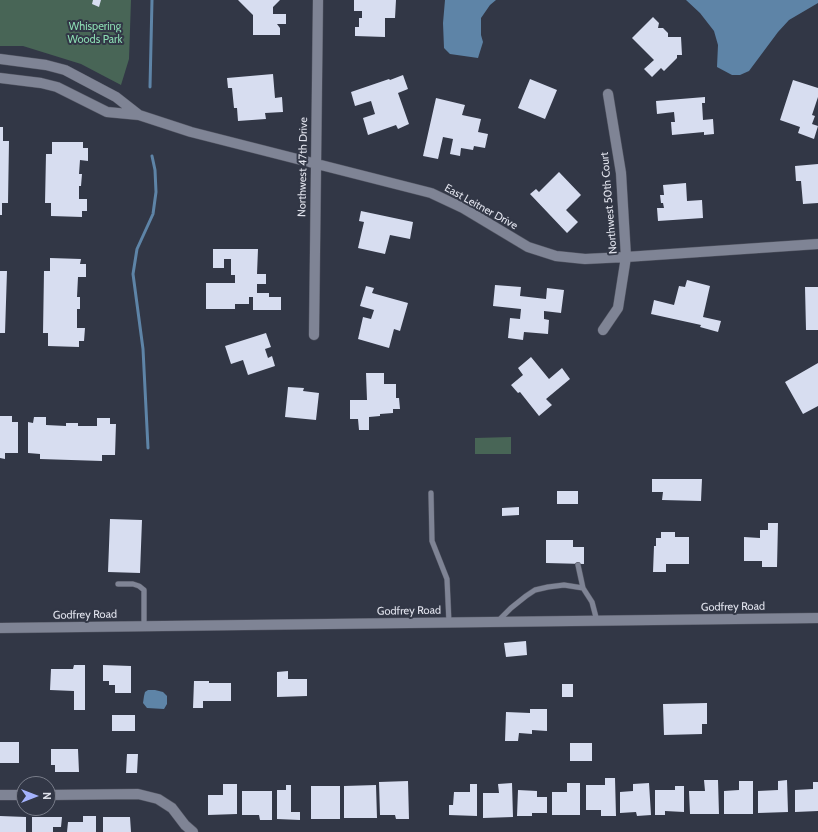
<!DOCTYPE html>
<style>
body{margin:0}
#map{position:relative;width:818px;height:832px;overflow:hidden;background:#323746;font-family:Cabin,sans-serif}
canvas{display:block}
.north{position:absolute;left:16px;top:776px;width:40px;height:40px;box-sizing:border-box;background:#323746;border:1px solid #787c89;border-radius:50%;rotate:90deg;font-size:11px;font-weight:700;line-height:16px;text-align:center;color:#e1e3ed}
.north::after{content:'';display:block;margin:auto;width:14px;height:18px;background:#a4b2fc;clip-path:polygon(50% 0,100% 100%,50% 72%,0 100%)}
</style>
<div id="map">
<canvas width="818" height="832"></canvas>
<div class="north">N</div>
</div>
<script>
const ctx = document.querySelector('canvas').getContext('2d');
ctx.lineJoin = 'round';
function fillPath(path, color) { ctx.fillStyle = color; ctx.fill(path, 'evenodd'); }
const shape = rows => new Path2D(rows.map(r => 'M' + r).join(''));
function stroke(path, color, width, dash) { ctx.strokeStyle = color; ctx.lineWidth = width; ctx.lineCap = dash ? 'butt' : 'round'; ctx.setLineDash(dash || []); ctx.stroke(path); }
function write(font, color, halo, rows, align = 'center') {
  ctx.font = font + ' Cabin,sans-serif'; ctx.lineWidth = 4; ctx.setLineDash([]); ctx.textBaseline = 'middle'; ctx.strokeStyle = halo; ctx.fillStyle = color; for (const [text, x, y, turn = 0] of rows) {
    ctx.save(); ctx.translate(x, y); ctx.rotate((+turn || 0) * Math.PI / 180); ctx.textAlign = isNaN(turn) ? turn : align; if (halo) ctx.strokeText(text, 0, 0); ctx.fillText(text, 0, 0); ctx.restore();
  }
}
fillPath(shape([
 [0,0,131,0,129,59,121,85,81,64,23,46,0,46],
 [511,437,511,454,475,454,475,438]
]), '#486556');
fillPath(shape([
 [445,0,496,0,490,5,481,18,481,35,483,42,478,58,450,54,444,48,443,23],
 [686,0,818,0,818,3,789,20,778,32,749,71,740,75,732,75,717,67,718,45,714,31,700,13],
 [148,690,155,690,163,692,167,696,167,704,164,709,147,708,143,703,144,696,145,692]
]), '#5e84a7');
stroke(shape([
 [150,87,152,0],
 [148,448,143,349,133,274,137,249,153,214,156,192,155,170,152,156]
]), '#5e84a7', 3);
fillPath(shape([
 [93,0,101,0,99,7,92,4],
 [238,0,280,0,273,7,273,14,286,14,286,24,277,24,280,28,280,35,253,35,253,15],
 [354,0,396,0,395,18,385,18,385,37,355,36,355,27,359,27,359,18,362,18,362,11,354,11],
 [653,17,659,23,658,28,663,28,668,33,668,37,681,37,682,55,677,55,677,58,664,71,661,68,652,77,644,69,654,60,632,38],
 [273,74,275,98,282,97,283,112,265,113,266,119,238,121,237,108,234,108,232,88,228,88,227,78],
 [403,75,408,89,398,93,409,124,398,129,396,125,368,135,363,118,375,114,371,101,355,106,351,92,389,79,390,80],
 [530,79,557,90,545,119,518,108],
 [793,80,818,88,818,97,812,115,815,116,812,124,818,126,814,139,798,133,800,127,780,120],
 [705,97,705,103,702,103,703,120,713,119,714,134,704,135,704,132,672,135,671,122,675,122,674,112,657,114,656,101],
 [436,98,465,105,462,115,481,119,478,132,488,134,485,148,474,146,473,150,461,148,460,156,450,154,453,139,443,137,438,159,423,156],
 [0,127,3,127,3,141,9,141,8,203,2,203,2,215,0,215],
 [52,142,83,142,83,148,88,148,88,161,80,160,79,174,82,174,81,186,79,186,79,199,87,199,87,211,82,211,82,217,51,216,51,203,45,203,46,154,52,154],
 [818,164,818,203,803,204,801,181,796,181,795,166],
 [559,172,581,195,566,210,578,222,567,233,530,194,536,189,539,192],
 [686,183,687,201,702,200,703,218,658,221,657,208,664,208,663,203,661,203,660,195,664,195,663,185],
 [361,211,413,222,410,239,390,235,385,254,358,248,364,222,359,221],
 [213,249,258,249,257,274,266,274,266,284,257,284,257,293,269,293,269,297,281,297,281,310,253,310,253,297,249,297,249,304,235,304,235,309,206,309,206,283,235,283,235,275,231,275,231,259,224,259,224,268,213,268],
 [50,258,81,259,80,264,86,264,86,277,78,277,77,297,80,297,80,309,77,309,77,328,85,328,84,341,79,341,79,347,48,346,48,333,43,333,44,271,50,271],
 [0,271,7,271,5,333,0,333],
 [687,280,710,286,703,317,721,321,718,332,700,327,701,325,651,314,654,300,674,305,679,286,685,287],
 [495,285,521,287,520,296,546,299,547,288,564,290,561,313,544,311,544,319,549,320,548,334,524,332,523,340,508,338,510,318,520,319,521,309,493,306],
 [366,286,374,288,372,293,408,303,400,331,394,329,389,348,358,339,363,317,371,319,374,310,360,306],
 [805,287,818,287,818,330,806,330],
 [266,333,271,347,265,349,268,358,272,356,275,366,248,375,243,360,231,364,225,346],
 [531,357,549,379,562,368,570,379,546,399,552,405,539,416,520,392,518,393,511,385,523,375,518,368],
 [818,363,818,406,803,414,785,382],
 [366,373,384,373,384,384,396,384,396,398,399,398,400,409,393,409,393,413,380,414,380,416,369,417,369,430,359,430,358,419,350,419,350,400,367,400],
 [288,387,304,388,303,391,319,393,316,420,285,417],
 [0,416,12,416,12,422,18,422,18,453,5,453,5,459,0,458],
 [34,417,46,417,46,425,66,426,66,423,78,423,78,426,97,426,97,418,110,418,110,424,116,424,115,455,102,455,102,461,40,459,40,454,28,453,28,422,33,423],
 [652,479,702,479,701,501,662,500,663,492,652,492],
 [557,491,578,491,578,504,557,504],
 [519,507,519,515,502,516,502,508],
 [110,519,142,520,140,573,108,572],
 [768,523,778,523,777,567,762,567,762,561,744,561,744,537,760,538,760,530,768,530],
 [661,532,675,532,675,537,689,537,689,564,666,564,666,572,653,572,654,546,656,546,656,538,661,538],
 [546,540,573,540,573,547,584,547,584,564,546,563],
 [526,641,527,655,506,657,504,643],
 [74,665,85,665,85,710,74,710,74,691,50,690,51,669,73,669],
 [103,665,131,666,131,693,115,693,115,685,109,685,109,681,103,681],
 [288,671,288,679,307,679,307,696,277,697,277,672],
 [194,681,209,681,209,683,231,683,231,701,203,701,203,708,193,708],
 [562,684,573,684,573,697,562,697],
 [707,703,707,724,702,724,702,734,664,735,663,704],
 [530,709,547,709,547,731,532,730,532,734,519,733,518,741,505,741,506,712,530,713],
 [112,715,135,715,135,731,112,731],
 [0,742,19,742,19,763,0,763],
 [570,743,592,743,592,761,570,761],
 [51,749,78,749,79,772,55,772,55,765,51,765],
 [127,754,138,754,137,773,126,773],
 [605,778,615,778,616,816,601,816,601,810,586,810,586,785,605,785],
 [704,780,718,780,719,814,690,814,689,791,705,791],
 [787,780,788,812,758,813,758,791,778,790,778,781],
 [408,781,409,819,396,819,395,815,380,815,379,782],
 [739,781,753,781,753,814,724,814,724,791,739,790],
 [813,782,818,782,818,811,795,812,795,790,813,789],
 [512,783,513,817,483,818,483,793,499,793,498,784],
 [567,783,580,783,580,815,552,815,552,792,567,792],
 [649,783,651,815,637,816,636,812,620,813,620,792,633,791,633,784],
 [223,784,237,784,237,814,208,815,208,795,223,795],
 [470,784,477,784,477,816,449,815,449,805,453,805,454,792,470,792],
 [286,785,291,785,291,812,300,812,300,820,277,819,277,790,286,790],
 [376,785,377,818,344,818,344,786],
 [311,786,340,786,340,819,311,819],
 [675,786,684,786,684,812,665,811,665,815,655,815,655,790,675,790],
 [518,790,537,791,537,797,547,797,547,813,532,813,532,816,517,816],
 [242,791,272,791,272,820,260,820,259,815,242,815],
 [0,816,26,817,26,832,0,832],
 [83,816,96,816,96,832,67,832,68,822,83,822],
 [32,817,62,817,61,827,53,827,53,832,32,832],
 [103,817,130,817,131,832,103,832]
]), '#d7ddf0');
const service = shape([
 [431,493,432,541,447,579,449,623],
 [578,565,583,588],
 [118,584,133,584,139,586,144,590,144,627],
 [498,621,511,608,526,596,535,590,548,587,564,585,583,588,592,602,597,621]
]);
const minor = shape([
 [0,59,46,65,65,70,116,97,139,115],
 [0,78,41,83,57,87,107,112,139,115,191,132,431,193,463,208,528,247,556,256,585,259,626,257,818,244],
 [603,330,618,308,626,257,621,173,608,94],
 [314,335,318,0],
 [0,628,818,618],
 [0,795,24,795],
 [48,795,138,794,158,799,172,808,185,825,193,832]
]);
stroke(service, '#525562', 6);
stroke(minor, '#525562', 11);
stroke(service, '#7f8495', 5);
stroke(minor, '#7f8495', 10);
write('11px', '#8bdbb2', '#323746', [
 ["Whispering",95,27],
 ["Woods Park",95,40]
]);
write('11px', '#e1e3ed', '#323746', [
 ["Northwest 47th Drive",303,167,-89],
 ["Northwest 50th Court",609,203,-95],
 ["East Leitner Drive",481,207,29],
 ["Godfrey Road",733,607,-1],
 ["Godfrey Road",409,611,-1],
 ["Godfrey Road",85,615,-1]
]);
</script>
